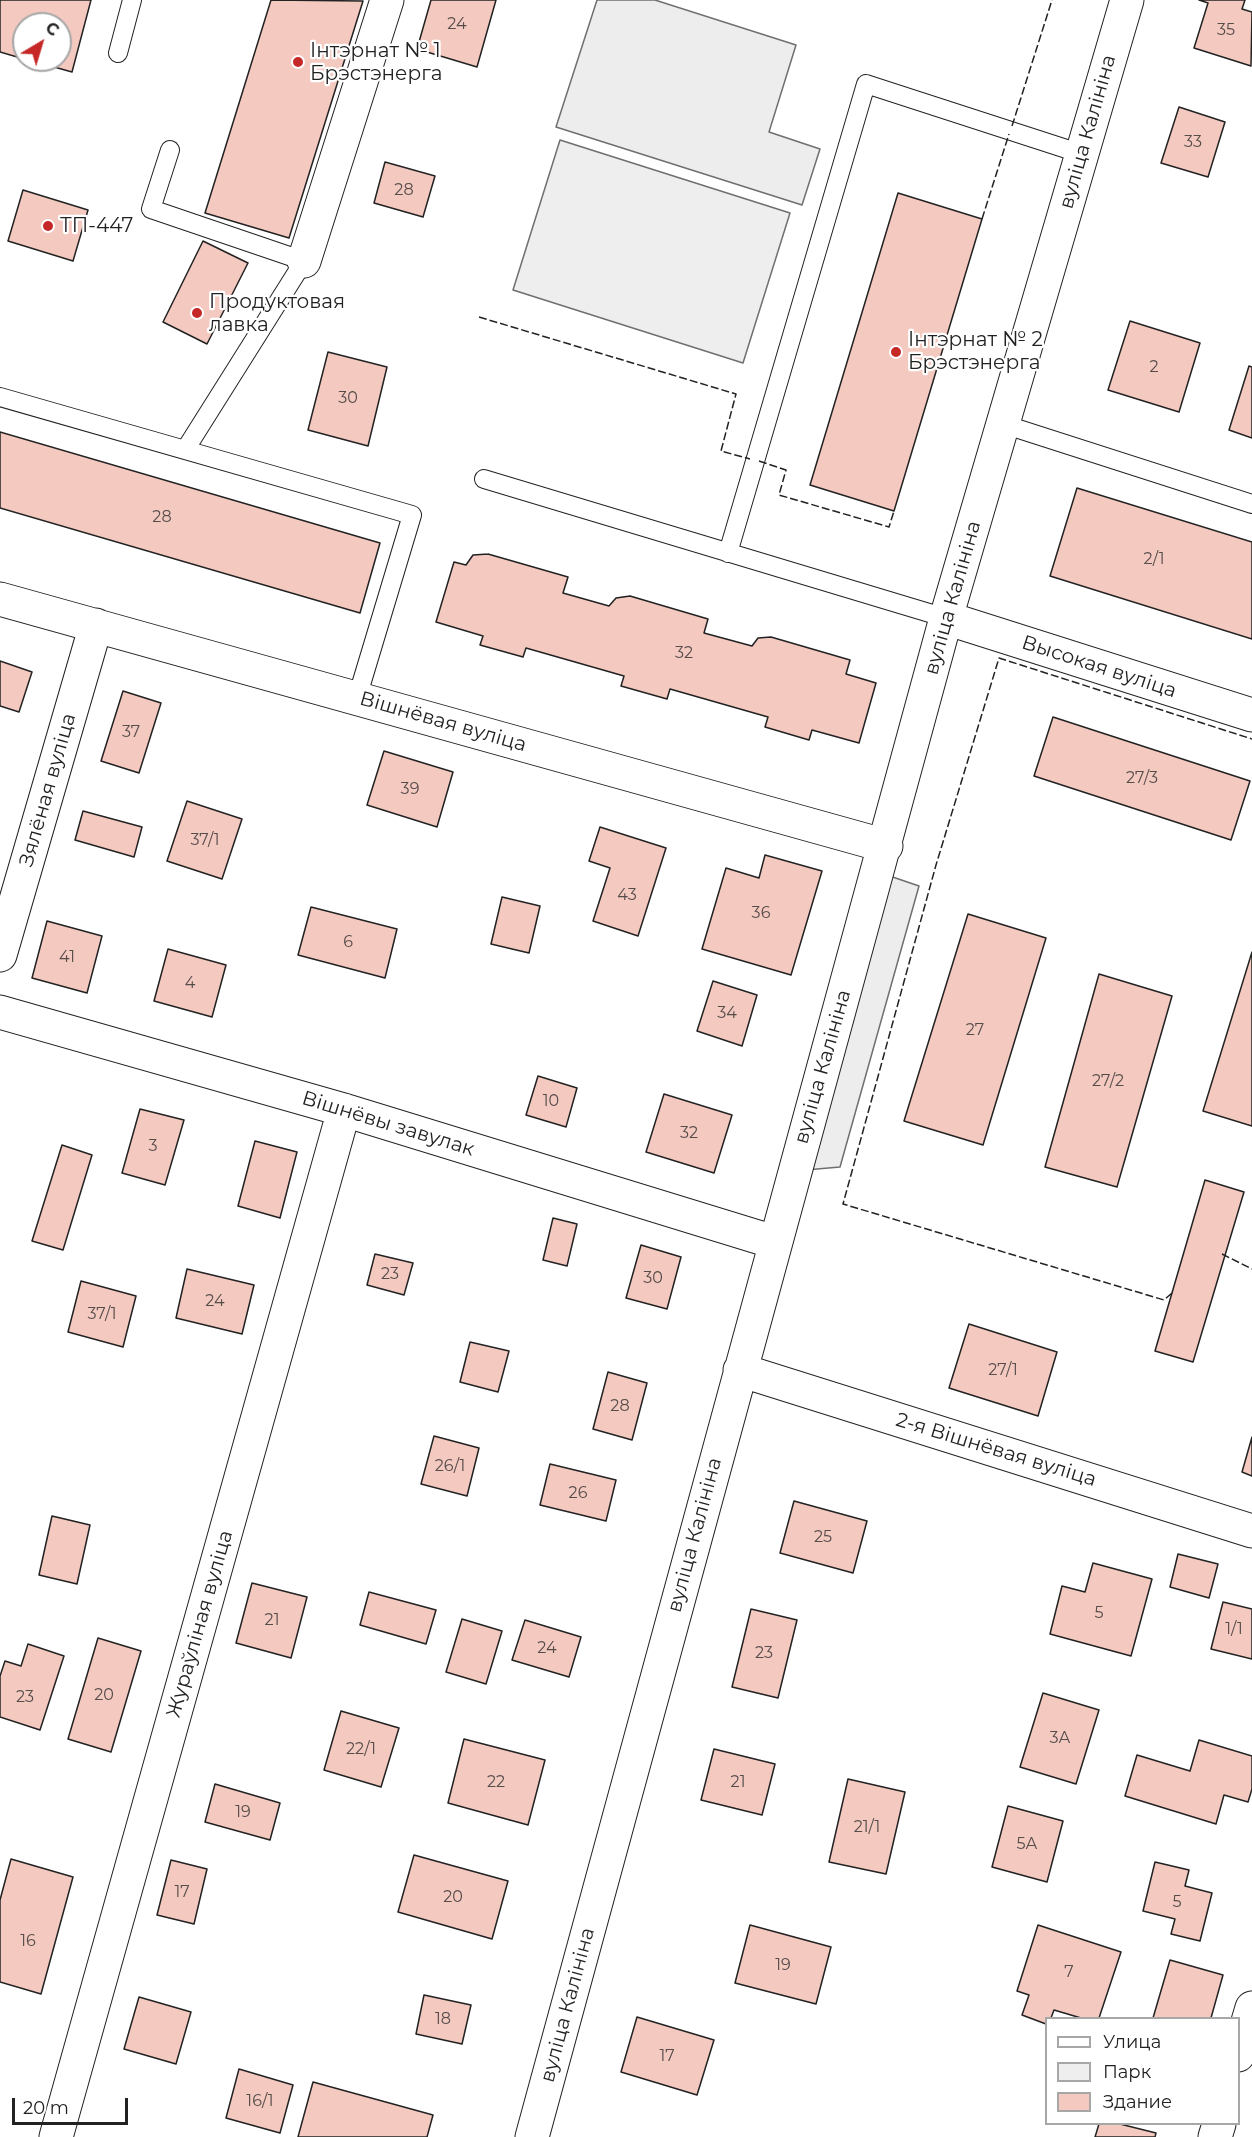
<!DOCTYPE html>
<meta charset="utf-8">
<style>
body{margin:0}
#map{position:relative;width:1252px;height:2137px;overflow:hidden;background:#fff;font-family:Montserrat,sans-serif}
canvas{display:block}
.legend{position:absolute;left:1045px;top:2017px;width:195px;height:108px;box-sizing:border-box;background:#fff;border:2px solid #a7a7a7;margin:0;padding:8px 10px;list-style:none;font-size:18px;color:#222}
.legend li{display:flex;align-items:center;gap:12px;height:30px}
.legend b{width:30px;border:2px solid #a7a7a7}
.north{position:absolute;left:12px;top:12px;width:60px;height:60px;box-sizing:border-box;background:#fff;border:2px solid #a7a7a7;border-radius:50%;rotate:38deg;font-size:16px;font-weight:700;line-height:24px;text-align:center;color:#222}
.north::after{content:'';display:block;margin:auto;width:21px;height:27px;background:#c62828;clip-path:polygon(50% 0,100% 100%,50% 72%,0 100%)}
.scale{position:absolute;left:12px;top:2098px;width:116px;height:27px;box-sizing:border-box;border:3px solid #222;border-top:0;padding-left:8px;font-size:18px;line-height:21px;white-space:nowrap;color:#222;-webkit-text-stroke:4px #fff;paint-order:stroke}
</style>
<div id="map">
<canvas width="1252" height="2137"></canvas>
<ul class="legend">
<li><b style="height:8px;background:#fff"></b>Улица</li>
<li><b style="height:16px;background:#eee"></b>Парк</li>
<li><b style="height:16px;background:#f3c9c0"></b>Здание</li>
</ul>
<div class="north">С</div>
<div class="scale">20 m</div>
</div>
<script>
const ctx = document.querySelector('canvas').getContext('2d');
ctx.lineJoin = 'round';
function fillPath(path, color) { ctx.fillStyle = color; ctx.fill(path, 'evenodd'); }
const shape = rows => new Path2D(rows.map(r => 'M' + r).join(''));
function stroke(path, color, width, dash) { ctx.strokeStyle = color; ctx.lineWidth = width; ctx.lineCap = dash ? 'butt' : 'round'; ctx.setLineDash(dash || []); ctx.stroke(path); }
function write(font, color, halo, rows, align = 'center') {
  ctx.font = font + ' Montserrat,sans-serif'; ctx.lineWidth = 4.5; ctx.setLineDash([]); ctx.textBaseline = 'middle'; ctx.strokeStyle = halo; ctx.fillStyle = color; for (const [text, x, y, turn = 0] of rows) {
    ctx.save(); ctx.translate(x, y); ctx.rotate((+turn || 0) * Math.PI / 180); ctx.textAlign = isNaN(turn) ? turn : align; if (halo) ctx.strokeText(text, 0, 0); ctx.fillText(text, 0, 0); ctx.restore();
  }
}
const green = shape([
 [560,140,790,213,743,363,513,290,560,140]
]);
fillPath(green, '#eee');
stroke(green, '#6f6f6f', 1.5);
const parking = shape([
 [597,0,655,0,796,45,769,132,820,149,802,205,556,127,597,0],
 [878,872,919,886,840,1167,794,1171,878,872]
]);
fillPath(parking, '#ededed');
stroke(parking, '#6f6f6f', 1.5);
const building = shape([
 [0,0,91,0,72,72,29,60,60,60,60,24,24,24,24,59,0,52,0,0],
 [271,0,363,1,289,238,205,213,271,0],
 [431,0,496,0,477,67,417,49,431,0],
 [1199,0,1245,0,1242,9,1252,12,1251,66,1194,48,1208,3,1199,0],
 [1179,107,1225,122,1208,177,1161,163,1179,107],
 [385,162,435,176,423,217,374,203,385,162],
 [23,190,88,210,73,261,8,241,23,190],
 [898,193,982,219,894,511,810,485,898,193],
 [203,241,248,263,207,344,163,322,203,241],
 [1130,321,1200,343,1179,412,1108,390,1130,321],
 [328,352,387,367,368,446,308,430,328,352],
 [1249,366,1252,367,1252,438,1229,430,1249,366],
 [0,432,380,543,360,613,0,508,0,432],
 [1077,488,1252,542,1252,639,1050,576,1077,488],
 [488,554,568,577,563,593,609,606,616,598,630,596,708,619,704,633,752,646,758,638,771,637,850,660,846,674,876,683,859,743,812,730,809,740,765,727,768,717,670,689,667,699,621,686,624,676,526,648,523,657,480,645,483,636,436,622,454,562,466,565,473,555,488,554],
 [0,661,32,672,19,712,0,706,0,661],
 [123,691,161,703,139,773,101,761,123,691],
 [1053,717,1250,781,1231,840,1034,776,1053,717],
 [384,751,453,772,437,827,367,805,384,751],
 [187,801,242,819,222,879,167,861,187,801],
 [83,811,142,827,134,857,75,840,83,811],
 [600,827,666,848,638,936,593,921,610,868,589,861,600,827],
 [765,855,822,871,791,975,702,949,726,868,759,878,765,855],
 [502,897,540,906,529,953,491,944,502,897],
 [311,907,397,929,385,978,298,955,311,907],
 [968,914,1046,938,983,1145,904,1121,968,914],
 [47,921,102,936,87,993,32,978,47,921],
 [168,949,226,965,212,1017,154,1001,168,949],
 [1252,952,1252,1126,1203,1111,1252,952],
 [1099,974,1172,996,1117,1187,1045,1167,1099,974],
 [713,981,757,995,742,1046,697,1031,713,981],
 [538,1076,577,1088,566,1127,526,1115,538,1076],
 [664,1094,732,1115,714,1173,646,1152,664,1094],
 [140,1109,184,1120,165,1185,122,1173,140,1109],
 [255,1141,297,1152,280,1218,238,1206,255,1141],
 [62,1145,92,1155,63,1250,32,1241,62,1145],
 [1205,1180,1244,1192,1193,1362,1155,1351,1205,1180],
 [553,1218,577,1224,567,1266,543,1260,553,1218],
 [641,1245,681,1257,667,1309,626,1298,641,1245],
 [375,1254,413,1263,404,1295,367,1285,375,1254],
 [187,1269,254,1285,242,1334,176,1318,187,1269],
 [81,1281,136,1296,123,1347,68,1332,81,1281],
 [969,1324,1057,1352,1038,1416,949,1388,969,1324],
 [470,1342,509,1351,498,1392,460,1382,470,1342],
 [608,1372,647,1383,632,1440,593,1429,608,1372],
 [434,1436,479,1448,467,1496,421,1484,434,1436],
 [1252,1437,1252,1476,1242,1472,1252,1437],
 [550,1464,616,1480,606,1521,540,1505,550,1464],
 [794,1501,867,1521,853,1573,780,1553,794,1501],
 [52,1516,90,1525,77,1584,39,1575,52,1516],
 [1178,1554,1218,1564,1209,1598,1170,1587,1178,1554],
 [1093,1563,1152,1579,1131,1656,1050,1634,1062,1586,1085,1592,1093,1563],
 [252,1583,307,1597,291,1658,236,1643,252,1583],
 [369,1592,436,1610,426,1644,360,1625,369,1592],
 [1223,1602,1252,1609,1252,1659,1211,1649,1223,1602],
 [751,1609,797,1620,778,1698,732,1687,751,1609],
 [462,1619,502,1631,486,1684,446,1672,462,1619],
 [525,1620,581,1637,569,1677,512,1660,525,1620],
 [98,1638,141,1651,111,1752,68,1739,98,1638],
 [28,1644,64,1656,40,1730,0,1717,0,1676,5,1661,21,1666,28,1644],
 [1043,1693,1099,1710,1076,1784,1020,1767,1043,1693],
 [341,1711,399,1728,381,1787,324,1770,341,1711],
 [464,1739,545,1760,528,1825,448,1803,464,1739],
 [1199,1740,1252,1756,1252,1789,1248,1802,1224,1795,1216,1824,1125,1796,1137,1755,1190,1771,1199,1740],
 [714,1749,775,1764,762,1815,701,1800,714,1749],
 [848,1779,905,1792,886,1874,829,1862,848,1779],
 [215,1784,280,1803,270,1840,205,1822,215,1784],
 [1008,1806,1063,1821,1047,1882,992,1867,1008,1806],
 [414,1855,508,1881,492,1939,398,1912,414,1855],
 [11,1859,73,1877,41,1994,0,1982,0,1900,11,1859],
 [171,1860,207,1869,194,1924,157,1915,171,1860],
 [1155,1862,1189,1870,1185,1886,1212,1893,1200,1941,1171,1934,1175,1919,1143,1911,1155,1862],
 [750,1925,831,1947,816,2004,735,1983,750,1925],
 [1038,1925,1121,1952,1099,2018,1081,2018,1054,2010,1051,2018,1046,2018,1046,2024,1022,2015,1029,1995,1017,1991,1038,1925],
 [1170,1960,1223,1975,1211,2018,1153,2018,1170,1960],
 [424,1995,471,2005,462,2044,416,2034,424,1995],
 [139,1997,191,2012,176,2064,124,2049,139,1997],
 [637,2017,714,2040,697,2095,621,2072,637,2017],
 [239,2069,293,2085,280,2133,226,2118,239,2069],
 [313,2082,433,2115,427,2137,298,2137,313,2082],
 [1099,2124,1120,2124,1156,2133,1155,2137,1095,2137,1099,2124]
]);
fillPath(building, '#f3c9c0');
stroke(building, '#222', 1.5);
const lane = shape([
 [118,53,132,0],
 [170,150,151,209,304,261,185,450],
 [0,397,412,515,357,698],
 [1003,424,1252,504],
 [484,479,946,618],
 [728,553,866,84,1082,154]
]);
const street = shape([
 [304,261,387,0],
 [0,599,886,846],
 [946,618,1252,715],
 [0,955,96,625],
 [0,1012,344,1110,774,1242],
 [740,1370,1252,1531],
 [1238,2055,1252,2008],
 [56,2137,344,1110],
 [532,2137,946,618,1127,0],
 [1215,2137,1219,2124]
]);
stroke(lane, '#222', 20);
stroke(street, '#222', 35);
stroke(lane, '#fff', 18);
stroke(street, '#fff', 33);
stroke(shape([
 [1012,126,1052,0],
 [982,219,1009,134],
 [479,317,736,394,721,451,750,459],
 [759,461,786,470,779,495,889,527,894,511],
 [1222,1254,1252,1269],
 [1172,1293,1164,1300,843,1204,936,865,999,658,1252,739]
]), '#222', 1.5, [8, 3]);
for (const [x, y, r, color] of [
 [298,62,6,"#c62828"],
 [48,226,6,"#c62828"],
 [197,313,6,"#c62828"],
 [896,352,6,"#c62828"]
]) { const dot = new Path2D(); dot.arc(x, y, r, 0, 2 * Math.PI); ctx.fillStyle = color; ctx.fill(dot); stroke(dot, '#fff', 2); }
write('16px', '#564c4a', null, [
 ["24",457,24],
 ["35",1226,30],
 ["33",1193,142],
 ["28",404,190],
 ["2",1154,367],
 ["30",348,398],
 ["28",162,517],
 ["2/1",1154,559],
 ["32",684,653],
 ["37",131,732],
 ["27/3",1142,778],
 ["39",410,789],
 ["37/1",205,840],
 ["43",627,895],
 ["36",761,913],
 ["6",348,942],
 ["41",67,957],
 ["4",190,983],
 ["34",727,1013],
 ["27",975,1030],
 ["27/2",1108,1081],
 ["10",551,1101],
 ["32",689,1133],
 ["3",153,1146],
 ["23",390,1274],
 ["30",653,1278],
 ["24",215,1301],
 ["37/1",102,1314],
 ["27/1",1003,1370],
 ["28",620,1406],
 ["26/1",450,1466],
 ["26",578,1493],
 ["25",823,1537],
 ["5",1099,1613],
 ["21",272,1620],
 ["1/1",1234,1629],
 ["24",547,1648],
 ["23",764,1653],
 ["20",104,1695],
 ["23",25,1697],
 ["3А",1060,1738],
 ["22/1",361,1749],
 ["22",496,1782],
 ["21",738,1782],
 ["19",243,1812],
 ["21/1",867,1827],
 ["5А",1027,1844],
 ["17",182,1892],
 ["20",453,1897],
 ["5",1177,1902],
 ["16",28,1941],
 ["19",783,1965],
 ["7",1069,1972],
 ["18",443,2019],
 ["17",667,2056],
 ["16/1",260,2101]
]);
write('20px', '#222', '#fff', [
 ["Інтэрнат № 1",310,51],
 ["Брэстэнерга",310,74],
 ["ТП-447",60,226],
 ["Продуктовая",209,302],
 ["лавка",209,325],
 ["Інтэрнат № 2",908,340],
 ["Брэстэнерга",908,363]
], 'left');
write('20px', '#222', '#fff', [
 ["вуліца Калініна",1088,132,-74],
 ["вуліца Калініна",953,598,-74],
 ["Высокая вуліца",1099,667,18],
 ["Вішнёвая вуліца",443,722,16],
 ["Зялёная вуліца",48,790,-74],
 ["вуліца Калініна",823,1067,-74],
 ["Вішнёвы завулак",388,1124,17],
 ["2-я Вішнёвая вуліца",996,1450,17],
 ["вуліца Калініна",695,1535,-75],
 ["Жураўліная вуліца",200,1624,-74],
 ["вуліца Калініна",568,2005,-75]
]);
</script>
